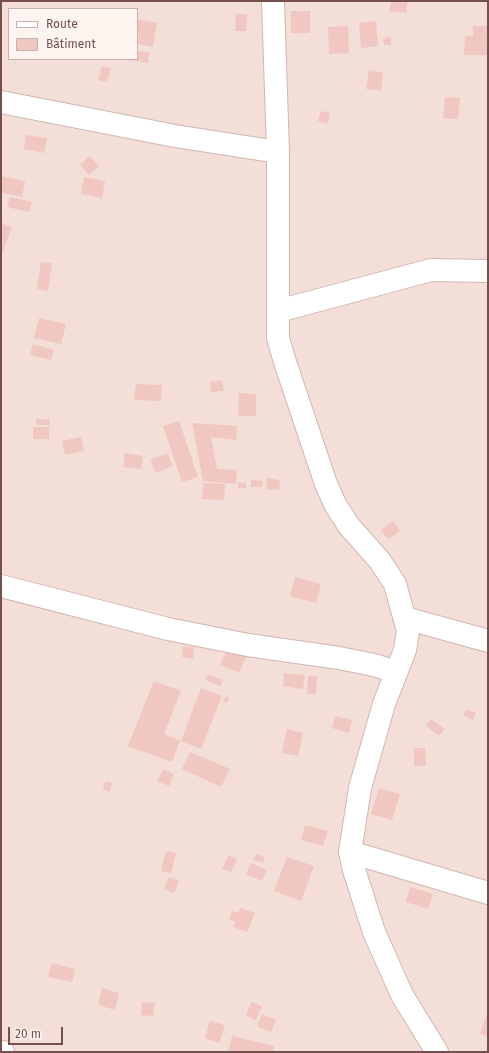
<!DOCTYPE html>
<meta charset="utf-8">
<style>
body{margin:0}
#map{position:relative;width:489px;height:1053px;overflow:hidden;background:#fcefe9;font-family:"Fira Sans",sans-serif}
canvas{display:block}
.frame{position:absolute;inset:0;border:2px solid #75504d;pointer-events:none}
.legend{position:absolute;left:8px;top:8px;width:130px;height:52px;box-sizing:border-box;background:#fef4ef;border:1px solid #c7b2ae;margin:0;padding:5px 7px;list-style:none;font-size:12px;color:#75504d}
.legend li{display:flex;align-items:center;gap:8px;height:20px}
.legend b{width:20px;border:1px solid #c7b2ae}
.scale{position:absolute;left:8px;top:1027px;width:55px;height:18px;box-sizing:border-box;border:2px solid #75504d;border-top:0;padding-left:5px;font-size:12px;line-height:14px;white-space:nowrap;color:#75504d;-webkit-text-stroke:3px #fef4ef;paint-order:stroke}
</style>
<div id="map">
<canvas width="489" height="1053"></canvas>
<div class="frame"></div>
<ul class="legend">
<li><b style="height:5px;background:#fff"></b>Route</li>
<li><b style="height:11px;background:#f0c7c1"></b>Bâtiment</li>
</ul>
<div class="scale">20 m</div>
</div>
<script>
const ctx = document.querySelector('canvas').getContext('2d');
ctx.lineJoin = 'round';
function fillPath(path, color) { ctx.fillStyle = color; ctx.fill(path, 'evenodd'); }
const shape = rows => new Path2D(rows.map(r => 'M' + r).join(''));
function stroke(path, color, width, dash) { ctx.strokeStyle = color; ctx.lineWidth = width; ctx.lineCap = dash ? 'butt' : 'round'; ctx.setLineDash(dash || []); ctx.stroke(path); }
fillPath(shape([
 [1,1,488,1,488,1052,1,1052],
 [9,9,137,9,137,59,9,59]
]), '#f3dfd7');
fillPath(shape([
 [391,1,408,1,406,13,389,11],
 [291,11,310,11,310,33,291,33],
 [236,14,247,14,246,31,235,31],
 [137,19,157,23,153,47,137,44,139,33,137,32],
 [376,21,378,46,361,48,359,23],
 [348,26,349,53,329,54,328,27],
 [473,26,488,26,488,55,464,55,465,36,473,36],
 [391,37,391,45,384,45,383,38],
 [137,51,149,52,148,63,127,60,127,59,137,59],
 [102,66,111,68,107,82,98,80],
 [369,70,383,73,381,91,366,89],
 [445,97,460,98,458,119,443,118],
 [321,111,330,113,327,124,318,121],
 [26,135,47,138,44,153,24,149],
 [90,156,99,166,89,175,80,165],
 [1,176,25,181,22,197,1,193],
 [84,177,105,181,102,198,81,194],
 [10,197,32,202,29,212,7,207],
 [1,223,12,227,1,256],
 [41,262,52,263,48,291,37,289],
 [39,318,66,324,61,344,34,338],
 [33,344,54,350,51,360,30,355],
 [222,380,224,391,211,392,210,382],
 [136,384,162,385,161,401,134,400],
 [239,393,256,394,256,416,238,416],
 [36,419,50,419,50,425,36,425],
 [179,421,198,477,182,482,163,426],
 [192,423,237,426,236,440,211,437,217,469,237,470,236,484,203,481],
 [33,427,49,427,49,439,33,439],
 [81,437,84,451,65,455,62,441],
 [125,453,143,456,141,469,123,467],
 [167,453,173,466,156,473,150,460],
 [267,478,280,480,279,490,266,489],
 [251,480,263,481,262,487,251,487],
 [238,482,246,483,246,488,238,488],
 [203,483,225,484,224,500,202,499],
 [393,521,400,531,388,539,381,530],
 [295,577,321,584,316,603,290,596],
 [230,644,248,652,239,673,220,665],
 [183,646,194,647,193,659,182,657],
 [284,673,305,675,303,689,283,686],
 [208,674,223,680,221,686,205,680],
 [308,676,317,676,316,694,307,694],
 [154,681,181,691,164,734,180,741,172,762,128,746],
 [201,688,222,696,201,749,181,741],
 [227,696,229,699,226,703,223,700],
 [466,709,476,713,473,720,463,715],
 [335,716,352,720,349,733,332,728],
 [431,719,445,729,439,736,426,726],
 [287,729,303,733,298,756,282,753],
 [414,748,425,748,426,766,414,766],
 [190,752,230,769,221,787,182,769],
 [163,769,174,774,169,786,157,781],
 [105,781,112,783,110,792,103,790],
 [379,788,400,794,392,820,371,814],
 [305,825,328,831,323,846,301,840],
 [166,851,176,853,171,873,161,871],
 [256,854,265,857,263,863,253,860],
 [229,855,237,860,231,872,222,869],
 [287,857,314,866,301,901,274,891],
 [251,863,267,870,262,881,246,874],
 [169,877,179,881,174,893,164,889],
 [410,887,433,894,428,909,406,902],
 [241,908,255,913,247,932,233,927,235,922,229,920,232,911,238,913],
 [52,963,75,969,72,982,48,977],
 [102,988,119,993,115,1010,98,1005],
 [142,1002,155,1003,153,1016,141,1015],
 [251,1002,262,1006,256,1020,246,1015],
 [488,1011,488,1036,480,1034],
 [262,1014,276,1020,271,1032,257,1026],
 [210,1021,225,1025,219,1043,205,1038],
 [232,1036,274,1046,272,1052,228,1052]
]), '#f0c7c1');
const minor = shape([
 [273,1,278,152,278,338,285,362,326,484,336,506,349,526,380,561,395,584,408,631,405,650,384,704,360,788,350,852,354,870,374,932,402,995,437,1052],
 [1,102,175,136,278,152],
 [278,311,431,270,488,271],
 [1,586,168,629,248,645,339,658,374,665,396,672],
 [405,618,488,641],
 [350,852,488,893],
 [1,1052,3,1052]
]);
stroke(minor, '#d0b7b1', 24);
stroke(minor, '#fff', 22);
</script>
